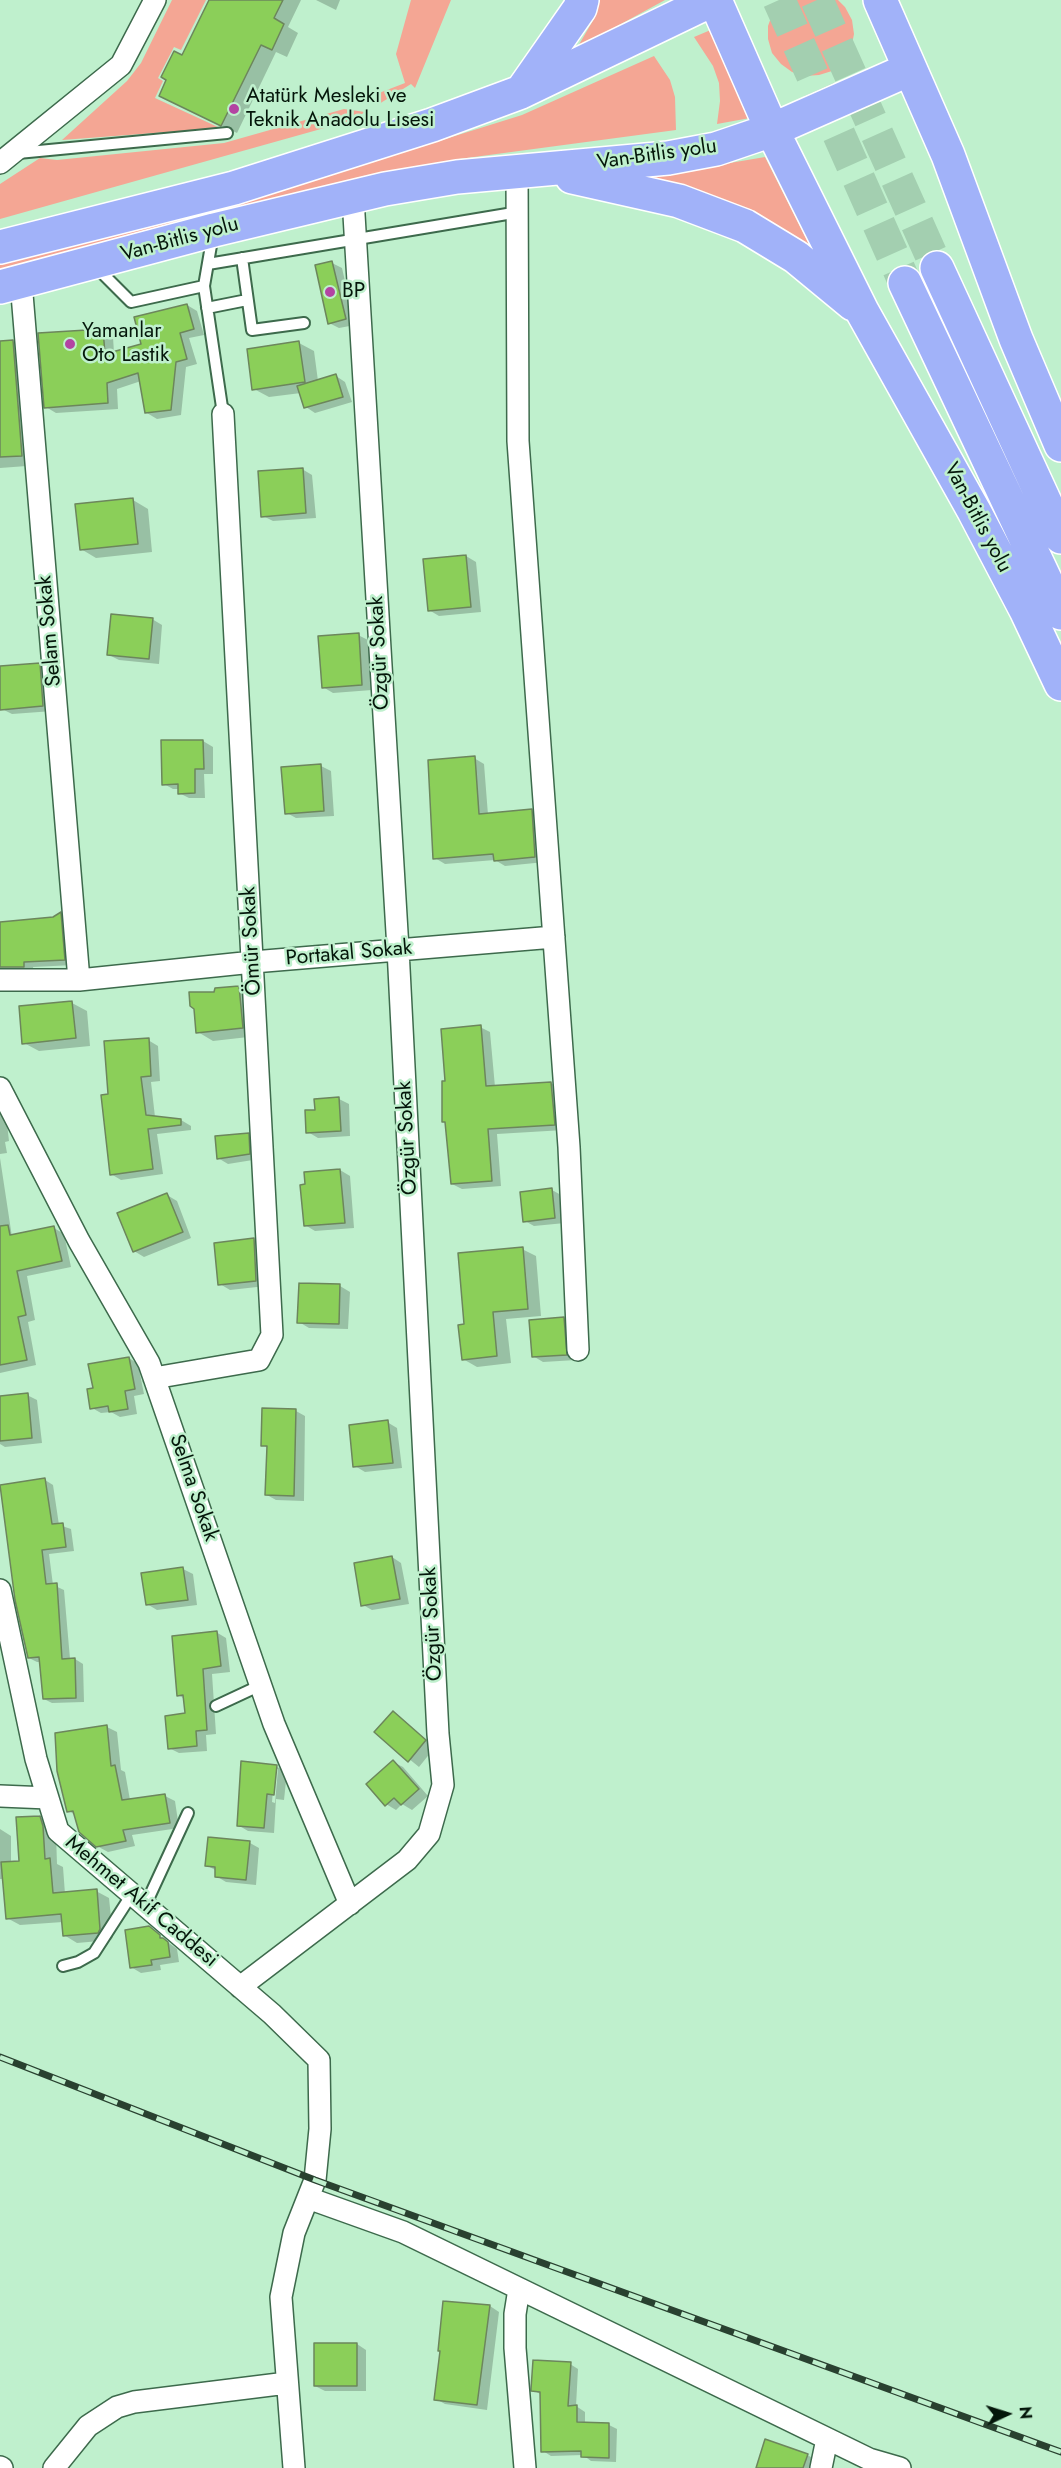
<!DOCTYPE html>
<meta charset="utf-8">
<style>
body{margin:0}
#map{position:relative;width:1061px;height:2468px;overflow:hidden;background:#bff0cd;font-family:Jost,sans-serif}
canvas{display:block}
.north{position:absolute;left:977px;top:2384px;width:60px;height:60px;-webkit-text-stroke:4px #bff0cd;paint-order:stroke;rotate:86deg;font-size:16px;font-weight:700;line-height:24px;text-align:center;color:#04160a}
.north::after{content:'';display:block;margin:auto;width:21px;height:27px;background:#04160a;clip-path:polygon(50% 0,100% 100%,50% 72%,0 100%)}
</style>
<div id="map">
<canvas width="1061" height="2468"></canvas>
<div class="north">N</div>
</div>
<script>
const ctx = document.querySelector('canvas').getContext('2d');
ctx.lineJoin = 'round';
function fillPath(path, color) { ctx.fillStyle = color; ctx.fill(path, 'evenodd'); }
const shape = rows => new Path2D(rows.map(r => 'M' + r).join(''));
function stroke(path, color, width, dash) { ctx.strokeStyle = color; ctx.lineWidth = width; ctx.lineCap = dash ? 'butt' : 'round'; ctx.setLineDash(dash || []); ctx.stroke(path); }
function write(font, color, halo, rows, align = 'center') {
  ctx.font = font + ' Jost,sans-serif'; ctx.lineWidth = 5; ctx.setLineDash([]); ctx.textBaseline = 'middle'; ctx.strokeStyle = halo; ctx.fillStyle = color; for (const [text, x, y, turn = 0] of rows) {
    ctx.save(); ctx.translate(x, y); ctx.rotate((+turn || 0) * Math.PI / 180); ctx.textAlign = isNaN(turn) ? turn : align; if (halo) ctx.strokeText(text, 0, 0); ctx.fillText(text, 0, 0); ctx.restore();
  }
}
fillPath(shape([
 [172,0,206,0,181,50,174,47,158,78,163,81,155,98,220,128,62,140,127,81,141,63],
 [411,0,451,0,415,88,411,84,379,104,379,93,405,83,396,54],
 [600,0,665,0,577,48,595,17],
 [783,0,838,0,845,7,852,20,854,34,851,49,844,61,832,71,819,75,805,76,792,72,781,64,772,53,768,39,768,26,773,12],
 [713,29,750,118,717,124,720,101,719,83,713,66,694,37],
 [654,56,670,80,675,97,676,130,459,159,342,185,0,273,0,257,442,140,522,115],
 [344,109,365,112,353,120,0,219,0,184,40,158,57,160,224,143],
 [765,157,813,252,633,176,718,165]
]), '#f4a694');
fillPath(shape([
 [211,0,301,0,288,27,298,33,287,57,276,52,237,133,175,103,183,57],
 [316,0,340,0,336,10],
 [332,263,342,268,355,325,339,328,329,323],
 [187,305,197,311,204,335,189,338,197,364,186,367,181,415,157,419,147,413,141,381,117,389,118,409,56,413,46,407,102,330,113,337,114,353,143,345],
 [13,342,31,353,40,465,0,468,0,343],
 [299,343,314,351,318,381,336,376,345,382,352,402,315,413,306,407,301,393,269,397,254,389],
 [302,469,312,475,316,518,273,521,263,516],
 [133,500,148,509,152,552,96,558,81,549],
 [466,556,476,562,481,612,439,616,429,610],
 [152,619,162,625,159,664,119,660,109,655],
 [358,635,368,640,372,690,333,693,323,687],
 [40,664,49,670,53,711,12,714,2,709,0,668],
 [203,741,213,747,213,774,204,774,205,798,189,798,179,793,179,789,173,789,164,784],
 [474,758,484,764,488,815,531,810,541,816,545,862,505,866,495,860,445,864,435,858],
 [321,766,331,771,334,816,296,818,287,813],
 [61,913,70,919,74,965,33,967,34,972,0,974,0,923,54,918],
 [239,987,254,996,257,1036,213,1041,198,1032,215,993],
 [72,1003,87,1011,90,1046,39,1051,24,1043],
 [480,1027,490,1032,495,1087,551,1083,561,1089,564,1130,497,1134,501,1186,462,1189,452,1184,447,1122,447,1082],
 [148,1040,158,1046,160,1081,151,1082,155,1117,181,1120,191,1126,191,1130,157,1134,163,1174,121,1180,111,1174],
 [339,1099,349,1104,350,1136,318,1138,308,1132],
 [0,1112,6,1115,9,1141,5,1142,7,1153,0,1154],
 [248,1135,258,1140,259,1159,228,1164,218,1158],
 [0,1158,12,1237,54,1228,64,1234,71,1267,27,1276,35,1320,28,1322,36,1365,0,1373],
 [340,1170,350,1176,354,1228,315,1231,305,1225],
 [552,1190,561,1195,565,1223,534,1226,525,1221],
 [167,1195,177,1201,191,1238,144,1257,134,1251],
 [254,1240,264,1245,266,1286,230,1290,220,1284],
 [522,1249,536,1256,541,1316,506,1319,511,1363,477,1367,463,1359,466,1325],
 [340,1286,350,1292,348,1329,309,1328,299,1322],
 [563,1319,573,1325,576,1360,543,1362,533,1356],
 [129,1358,138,1364,144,1394,134,1396,137,1414,120,1417,111,1412,101,1413,92,1408,95,1389],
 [27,1395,37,1400,42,1443,5,1447,0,1444,0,1398],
 [296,1411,305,1416,304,1501,276,1500,267,1495,268,1448,263,1445],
 [387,1422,397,1428,402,1468,365,1472,355,1466],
 [45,1480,53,1485,59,1525,71,1529,74,1551,49,1554,53,1585,64,1590,70,1659,75,1659,83,1664,84,1702,52,1703,44,1699,41,1662,37,1662,29,1658],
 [392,1557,401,1563,409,1604,372,1610,363,1605],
 [183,1569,193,1574,197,1605,157,1610,147,1604],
 [216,1632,226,1638,230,1672,212,1674,216,1734,206,1735,207,1751,179,1753,169,1748,187,1714,185,1699,178,1695],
 [393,1713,435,1747,419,1767,376,1732],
 [107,1727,117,1732,121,1770,125,1772,130,1800,165,1796,175,1801,179,1828,132,1835,135,1846,108,1852,97,1846,75,1815,69,1811],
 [393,1762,403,1767,428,1796,412,1810,402,1804,396,1810,386,1804],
 [243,1763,277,1767,287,1772,284,1800,276,1799,274,1833,248,1831,238,1825],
 [275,1769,278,1769,275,1803,272,1802],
 [40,1817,53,1825,56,1834,57,1864,63,1867,65,1894,96,1891,109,1898,113,1937,111,1940,77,1943,64,1935,63,1922,20,1925,7,1918,4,1879,0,1879,0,1829,11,1836,11,1863,20,1862],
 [250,1843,259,1848,256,1885,226,1882,216,1876,217,1871,206,1865],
 [149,1928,177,1949,179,1962,160,1965,161,1970,141,1973,131,1967],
 [490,2306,499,2312,487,2410,445,2404,436,2399],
 [357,2344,366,2350,366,2391,325,2391,315,2386],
 [570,2364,578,2369,576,2406,585,2412,585,2424,609,2425,617,2429,616,2462,591,2461,583,2455,551,2456,543,2451,542,2395,533,2390],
 [807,2455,817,2460,814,2468,757,2468]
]), '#0003');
const building = shape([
 [209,0,283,0,274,18,284,24,272,50,261,45,221,126,159,96,166,80,161,77,174,51,182,55,209,0],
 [332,261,346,319,328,324,315,265,332,261],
 [187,304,194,329,180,333,187,359,176,362,171,410,145,413,138,373,107,383,108,403,44,408,38,333,103,329,105,354,141,344,134,317,187,304],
 [13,340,22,456,0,457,0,341,13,340],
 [299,341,305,382,252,390,247,349,299,341],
 [336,374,343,397,304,408,297,386,336,374],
 [303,468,306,513,261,517,258,471,303,468],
 [133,498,138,544,80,550,75,504,133,498],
 [466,555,471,607,428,611,423,559,466,555],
 [111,614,153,618,149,659,107,655,111,614],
 [359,633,362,685,322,688,318,636,359,633],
 [40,663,43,706,0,710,0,666,40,663],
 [161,740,203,740,204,769,195,769,195,793,178,794,178,784,162,785,161,740],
 [475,756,479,814,532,809,535,857,494,861,493,854,433,859,428,760,475,756],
 [321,764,324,811,285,814,281,767,321,764],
 [61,912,65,960,24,962,24,967,0,967,0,922,53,917,61,912],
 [239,986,243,1028,196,1033,194,1009,190,1006,189,992,214,992,215,988,239,986],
 [72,1001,76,1038,22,1044,19,1006,72,1001],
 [481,1025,486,1086,551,1082,555,1125,488,1129,492,1181,451,1184,445,1122,442,1122,442,1081,445,1081,441,1029,481,1025],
 [149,1038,151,1076,141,1077,146,1115,181,1119,181,1125,148,1129,153,1169,110,1175,101,1095,108,1094,104,1041,149,1038],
 [339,1097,341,1131,306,1133,305,1110,315,1110,314,1099,339,1097],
 [249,1133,250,1154,217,1159,215,1136,249,1133],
 [340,1169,345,1223,304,1226,300,1185,305,1184,304,1172,340,1169],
 [552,1188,555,1218,523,1222,520,1192,552,1188],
 [167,1193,183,1232,133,1252,117,1213,167,1193],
 [8,1225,10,1235,54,1226,62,1261,17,1271,26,1315,18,1317,27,1360,0,1365,0,1226,8,1225],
 [254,1238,256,1281,218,1285,214,1243,254,1238],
 [523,1247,528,1309,493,1312,497,1356,462,1360,458,1325,464,1324,458,1253,523,1247],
 [299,1283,340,1284,339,1324,297,1323,299,1283],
 [564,1317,567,1355,532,1357,529,1320,564,1317],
 [129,1357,135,1389,125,1391,128,1409,109,1412,108,1406,90,1409,87,1389,93,1388,88,1364,129,1357],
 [28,1393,32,1438,0,1441,0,1396,28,1393],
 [262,1408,296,1409,294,1496,265,1495,267,1446,261,1446,262,1408],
 [388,1420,393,1463,353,1467,349,1425,388,1420],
 [45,1478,52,1524,63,1523,66,1547,42,1550,46,1584,57,1583,62,1659,75,1658,76,1698,43,1699,39,1657,28,1658,15,1600,0,1485,45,1478],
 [392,1556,400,1599,361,1606,354,1563,392,1556],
 [183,1567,188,1600,146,1605,141,1573,183,1567],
 [217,1631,221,1666,203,1669,207,1730,196,1731,197,1746,168,1749,165,1716,185,1713,183,1695,177,1696,172,1636,217,1631],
 [393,1711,426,1740,408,1762,374,1732,393,1711],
 [107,1725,111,1766,115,1765,122,1800,165,1794,170,1823,123,1830,126,1841,96,1847,79,1832,73,1811,67,1812,57,1771,55,1733,107,1725],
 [393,1760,419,1789,401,1805,394,1798,385,1806,366,1784,393,1760],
 [241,1761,277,1765,274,1795,267,1794,264,1828,237,1826,241,1761],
 [40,1816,43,1826,45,1859,50,1858,53,1893,97,1889,100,1929,98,1933,63,1936,61,1914,6,1919,1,1862,19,1861,16,1817,40,1816],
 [208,1837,250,1841,246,1880,215,1877,215,1867,205,1866,208,1837],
 [149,1926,160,1935,160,1938,163,1938,168,1942,170,1957,151,1960,152,1965,130,1968,125,1930,149,1926],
 [443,2301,490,2305,477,2405,434,2400,440,2351,438,2351,443,2301],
 [314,2343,357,2343,357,2386,314,2386,314,2343],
 [533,2360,571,2362,568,2406,577,2405,577,2422,609,2423,609,2458,581,2457,581,2451,541,2452,540,2392,531,2391,531,2389,533,2360],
 [765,2439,808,2454,803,2468,756,2468,765,2439]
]);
fillPath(building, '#8bcf59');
stroke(building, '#6c865c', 1.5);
stroke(shape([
 [779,0,905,283],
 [817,0,937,268]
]), '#a3cfb0', 33, [33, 16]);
const lane = shape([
 [18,153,227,133],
 [242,258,252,330,304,323],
 [208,264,519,212],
 [97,268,131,302,204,286,213,234],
 [204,286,223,414],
 [207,308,247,300],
 [216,1706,261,1685],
 [145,1906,188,1813],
 [63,1966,78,1962,94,1953,132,1894]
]);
const street = shape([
 [0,163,121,65,155,0],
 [517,170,518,441,569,1147,578,1350],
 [21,282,79,980],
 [0,980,79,980,253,962,554,937],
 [0,1088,79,1241,149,1363,274,1724,350,1904],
 [154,1378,259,1360,272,1335,223,414],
 [0,1590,36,1759,58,1831,272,2014,319,2060,320,2129,315,2180,294,2233,281,2297,294,2468],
 [0,1796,48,1798],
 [240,1987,407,1860,429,1834,443,1785,438,1734,398,949,353,198],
 [308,2198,403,2232,869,2459,900,2468],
 [519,2289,515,2314,515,2348,525,2468],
 [0,2467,2,2468],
 [54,2468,88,2426,117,2407,134,2402,287,2383],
 [821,2468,827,2439]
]);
const highway = shape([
 [715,0,772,130,862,311,974,511,1026,610,1061,684],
 [880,0,948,155,1016,339,1061,445],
 [522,91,580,8,582,0],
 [572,177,679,201,745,226,796,257,853,304],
 [0,247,234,188,432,125,521,92,712,0],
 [937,268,1061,537],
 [905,283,1061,613],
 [0,287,214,230,385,189,457,177,668,158,716,149,772,130,910,69]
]);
stroke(lane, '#3d6a4c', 14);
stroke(street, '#3d6a4c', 24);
stroke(highway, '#fff', 36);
stroke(lane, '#fff', 10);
stroke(street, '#fff', 21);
stroke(highway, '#a1b2f9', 33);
const rail = shape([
 [0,2057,315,2180,1061,2452]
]);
stroke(rail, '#294130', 7);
stroke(rail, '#bff0cd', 4.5, [14]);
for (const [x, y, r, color] of [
 [234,109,6,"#b344a2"],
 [330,292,6,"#b344a2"],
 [70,344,6,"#b344a2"]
]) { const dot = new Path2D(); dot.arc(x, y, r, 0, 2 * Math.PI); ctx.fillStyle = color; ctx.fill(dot); stroke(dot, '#bff0cd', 2); }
write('21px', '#04160a', '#bff0cd', [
 ["Atatürk Mesleki ve",246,97],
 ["Teknik Anadolu Lisesi",246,121],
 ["BP",342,292],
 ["Yamanlar",82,332],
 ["Oto Lastik",82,356]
], 'left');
write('21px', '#04160a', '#bff0cd', [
 ["Van-Bitlis yolu",657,155,-8],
 ["Van-Bitlis yolu",180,240,-15],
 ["Van-Bitlis yolu",977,518,62],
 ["Selam Sokak",50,631,-95],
 ["Özgür Sokak",380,653,-93],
 ["Ömür Sokak",252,941,-93],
 ["Portakal Sokak",349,954,-5],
 ["Özgür Sokak",408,1138,-93],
 ["Selma Sokak",193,1488,71],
 ["Özgür Sokak",433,1624,-93],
 ["Mehmet Akif Caddesi",141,1902,40]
]);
</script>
